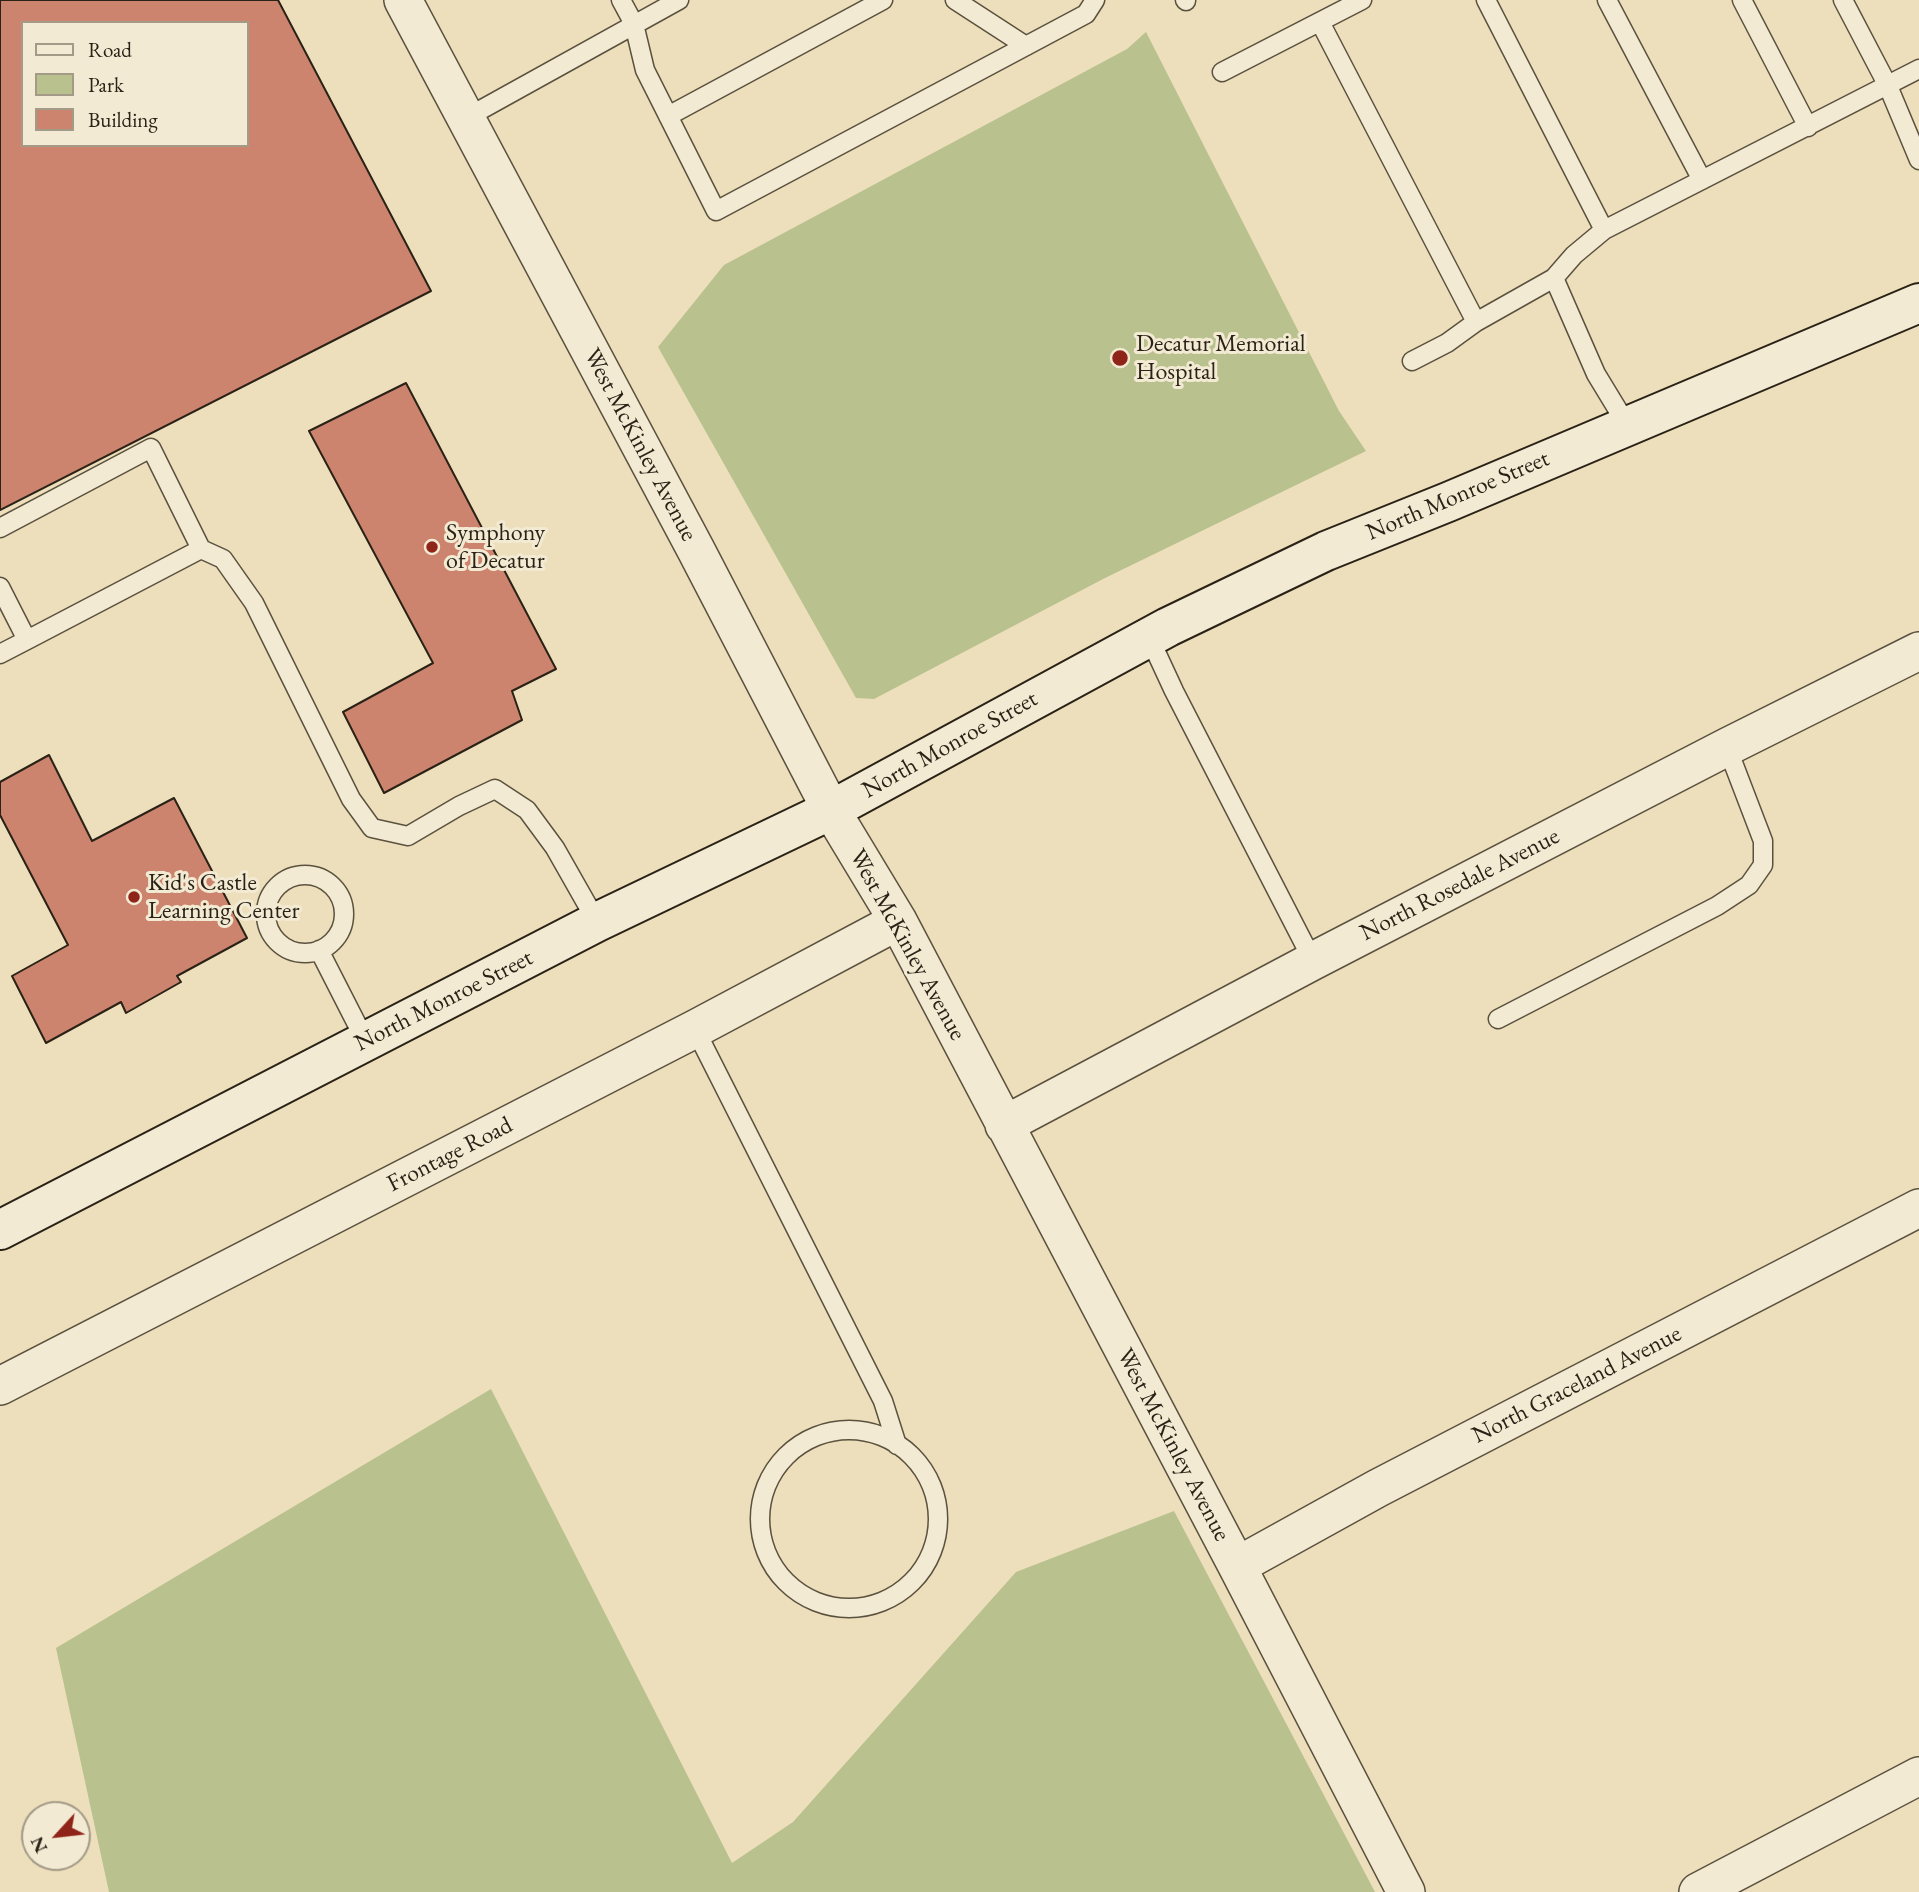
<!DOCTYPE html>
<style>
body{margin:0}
#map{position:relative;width:1919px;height:1892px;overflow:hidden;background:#eddfbb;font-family:"EB Garamond",serif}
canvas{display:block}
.legend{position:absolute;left:21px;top:21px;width:228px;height:126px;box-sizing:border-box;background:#f3ead3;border:2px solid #a39a87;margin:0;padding:9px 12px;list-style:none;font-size:21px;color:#2a2216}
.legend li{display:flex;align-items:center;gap:14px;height:35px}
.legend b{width:35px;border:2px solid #a39a87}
.north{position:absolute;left:21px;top:1801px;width:70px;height:70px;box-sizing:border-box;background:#f3ead3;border:2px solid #a39a87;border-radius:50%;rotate:243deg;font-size:19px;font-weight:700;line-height:28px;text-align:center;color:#2a2216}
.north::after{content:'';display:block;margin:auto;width:24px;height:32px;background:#8f2418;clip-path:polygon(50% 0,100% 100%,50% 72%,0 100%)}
</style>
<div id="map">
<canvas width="1919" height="1892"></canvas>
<ul class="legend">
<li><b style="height:9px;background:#f3ead3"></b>Road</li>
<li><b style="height:19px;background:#b9c18f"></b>Park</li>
<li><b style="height:19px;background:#cc846e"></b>Building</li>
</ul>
<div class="north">N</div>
</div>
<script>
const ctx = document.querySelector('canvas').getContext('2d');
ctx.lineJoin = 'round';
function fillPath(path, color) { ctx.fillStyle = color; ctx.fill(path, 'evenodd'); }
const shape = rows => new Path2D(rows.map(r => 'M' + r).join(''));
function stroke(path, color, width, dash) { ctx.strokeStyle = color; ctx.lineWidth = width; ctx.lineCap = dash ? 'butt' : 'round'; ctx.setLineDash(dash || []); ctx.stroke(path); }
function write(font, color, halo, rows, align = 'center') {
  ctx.font = font + ' "EB Garamond",serif'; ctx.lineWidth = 6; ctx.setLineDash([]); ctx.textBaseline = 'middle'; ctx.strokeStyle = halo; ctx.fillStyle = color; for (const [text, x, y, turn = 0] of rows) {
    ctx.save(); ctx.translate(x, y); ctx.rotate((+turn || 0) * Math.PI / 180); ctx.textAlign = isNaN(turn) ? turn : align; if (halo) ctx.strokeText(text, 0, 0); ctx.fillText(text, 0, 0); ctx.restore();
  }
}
fillPath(shape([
 [1146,32,1339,411,1366,451,1105,578,874,699,856,698,658,347,724,265,1127,49],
 [491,1389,732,1863,793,1822,1016,1572,1174,1511,1375,1892,109,1892,56,1648]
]), '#b9c18f');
const building = shape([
 [0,0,278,0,431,291,0,510,0,0],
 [23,23,247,23,247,145,23,145,23,23],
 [406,383,556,669,512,691,522,720,384,793,343,712,433,663,309,431,406,383],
 [49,755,92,841,174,798,247,938,177,976,181,982,126,1013,121,1002,46,1043,12,976,68,945,0,815,0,782,49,755]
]);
fillPath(building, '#cc846e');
stroke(building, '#2a2216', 2);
const lane = shape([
 [621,0,634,24,645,70,716,211,1086,14,1095,0],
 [955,0,1026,46],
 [1185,0,1186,1],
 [1486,0,1604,230],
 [1607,0,1702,180],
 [1742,0,1808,127],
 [1843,0,1888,86,1919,160],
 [1320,22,1476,322],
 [1222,72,1362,0],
 [668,116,883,0],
 [466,118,679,0],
 [1554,278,1596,374,1627,425],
 [1412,361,1447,343,1476,322,1554,278,1574,255,1604,230,1919,69],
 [0,528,151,448,201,549,27,640,0,587],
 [201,549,223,559,254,603,351,799,372,828,408,836,459,806,495,789,527,810,555,848,597,922],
 [1149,637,1174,691,1313,961],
 [0,654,27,640],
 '266 914a39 39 0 1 1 78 0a39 39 0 1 1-78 0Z',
 [319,950,366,1042],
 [1498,1019,1717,906,1749,885,1763,865,1763,841,1727,747],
 [695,1029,883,1401,897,1445],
 '760 1519a89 89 0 1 1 178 0a89 89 0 1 1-178 0Z'
]);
const street = shape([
 [403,0,696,550,831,810,898,921,1237,1566,1406,1892],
 [1004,1125,1313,961,1727,747,1919,651],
 [0,1386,695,1029,898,921],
 [1237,1566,1378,1488,1919,1208],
 [1698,1892,1919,1776]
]);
const secondary = shape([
 [0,1230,597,922,831,810,1168,627,1326,551,1448,502,1919,303]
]);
stroke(lane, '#5b513f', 21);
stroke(street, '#5b513f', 40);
stroke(secondary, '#2a2216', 42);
stroke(lane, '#f3ead3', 18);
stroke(street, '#f3ead3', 37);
stroke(secondary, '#f3ead3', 38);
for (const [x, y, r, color] of [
 [1120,358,9,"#8f2418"],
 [432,547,7,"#8f2418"],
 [134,897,7,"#8f2418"]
]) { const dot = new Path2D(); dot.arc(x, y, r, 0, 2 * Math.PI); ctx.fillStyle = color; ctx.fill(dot); stroke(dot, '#f3ead3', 2.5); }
write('24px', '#2a2216', '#f3ead3', [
 ["Decatur Memorial",1136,344],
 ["Hospital",1136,372],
 ["Symphony",446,533],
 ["of Decatur",446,561],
 ["Kid's Castle",148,883],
 ["Learning Center",148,911]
], 'left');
write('24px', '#2a2216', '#f3ead3', [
 ["West McKinley Avenue",640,445,62],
 ["North Monroe Street",1458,496,-23],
 ["North Monroe Street",950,745,-29],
 ["North Rosedale Avenue",1460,885,-27],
 ["West McKinley Avenue",907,945,61],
 ["North Monroe Street",444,1001,-27],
 ["Frontage Road",450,1155,-27],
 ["North Graceland Avenue",1577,1385,-27],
 ["West McKinley Avenue",1173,1445,62]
]);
</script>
